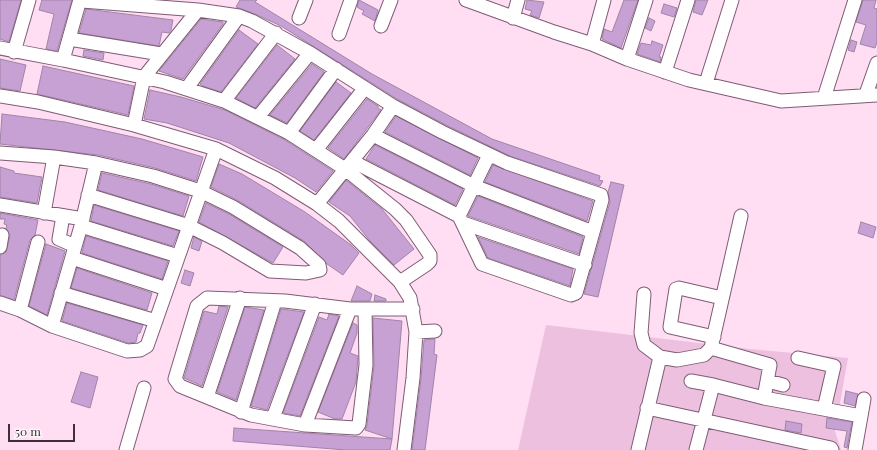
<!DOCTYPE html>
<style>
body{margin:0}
#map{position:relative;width:877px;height:450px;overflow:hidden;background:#ffdef4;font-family:"Playfair Display",serif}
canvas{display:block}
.scale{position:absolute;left:8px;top:424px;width:67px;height:18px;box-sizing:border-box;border:2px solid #3f2f3a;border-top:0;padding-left:5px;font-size:12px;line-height:14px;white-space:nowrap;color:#3f2f3a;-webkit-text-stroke:3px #fcf4f9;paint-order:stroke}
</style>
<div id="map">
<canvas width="877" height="450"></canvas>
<div class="scale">50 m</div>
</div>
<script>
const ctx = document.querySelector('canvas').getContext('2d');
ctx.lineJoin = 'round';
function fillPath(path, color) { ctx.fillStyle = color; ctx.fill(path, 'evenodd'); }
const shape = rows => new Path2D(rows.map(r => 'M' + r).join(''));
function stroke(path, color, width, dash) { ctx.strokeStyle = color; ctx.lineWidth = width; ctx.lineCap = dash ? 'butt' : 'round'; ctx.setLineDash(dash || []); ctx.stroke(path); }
fillPath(shape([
 [546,325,750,349,848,358,835,431,841,450,518,450]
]), '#edc0df');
const building = shape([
 [0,0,21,0,9,42,0,39,0,0],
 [42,0,72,0,57,51,46,49,54,14,39,10,42,0],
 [240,0,257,0,255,2,372,74,492,139,600,176,599,180,603,181,600,186,510,156,446,125,397,99,281,26,255,14,236,7,240,0],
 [359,0,378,10,375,21,362,14,364,11,357,7,359,0],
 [527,0,544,2,539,18,530,15,532,11,525,9,527,0],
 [624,0,638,0,621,48,602,39,604,29,612,32,624,0],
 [696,0,708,0,702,15,693,12,696,0],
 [863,0,876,0,874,8,877,9,877,42,875,48,860,44,866,25,856,22,863,0],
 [664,4,677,8,674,17,661,13,664,4],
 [86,9,173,20,171,30,169,33,162,32,159,46,79,33,86,9],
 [649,18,655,21,651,31,645,28,649,18],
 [201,19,223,22,223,24,183,79,159,71,201,19],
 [239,30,258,44,221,92,203,86,200,84,239,30],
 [851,40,857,42,854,52,848,50,851,40],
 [652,41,663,45,659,57,661,57,660,62,637,54,641,43,651,45,652,41],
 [277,45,295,59,255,108,236,98,277,45],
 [84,50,104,53,103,60,83,56,84,50],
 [0,59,26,65,20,91,0,88,0,59],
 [312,64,324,72,287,123,270,115,312,64],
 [43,66,134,86,128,115,37,94,43,66],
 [336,82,351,93,314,140,300,131,336,82],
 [150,90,181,97,225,110,285,140,333,171,316,192,295,178,229,143,167,123,144,119,150,90],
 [367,99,378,106,378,108,381,110,344,159,328,148,367,99],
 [2,114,65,122,142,139,203,157,196,181,155,168,98,155,0,144,2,114],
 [396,116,478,158,470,175,385,132,396,116],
 [375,145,463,189,455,205,366,159,375,145],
 [219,164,242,174,305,212,351,245,359,253,343,275,327,264,304,241,237,200,211,187,219,164],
 [493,165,593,201,587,221,485,182,493,165],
 [0,167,14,171,14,173,42,177,37,203,0,197,0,167],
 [102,173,151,184,189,196,183,216,98,190,102,173],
 [346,180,382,209,414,249,394,265,370,241,350,216,329,202,346,180],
 [611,182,624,185,598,297,584,294,610,202,608,192,611,182],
 [478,196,583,237,579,254,468,216,478,196],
 [206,203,229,214,283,247,273,263,199,222,206,203],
 [94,205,179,231,173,246,91,221,94,205],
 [0,213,38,220,35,235,30,240,14,300,0,295,0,255,6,252,10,236,6,228,7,225,4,224,5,219,0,219,0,213],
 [861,222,876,227,873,238,858,233,861,222],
 [86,236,168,261,162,279,82,253,86,236],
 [194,237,202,241,199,251,191,248,194,237],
 [478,237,573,269,570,286,488,258,478,237],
 [46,244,65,251,47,315,29,306,46,244],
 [77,268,152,293,147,310,71,288,77,268],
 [185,270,194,273,190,286,181,283,185,270],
 [357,286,372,294,370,301,351,301,357,286],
 [375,295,386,299,386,301,374,301,375,295],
 [67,303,143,325,140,333,138,333,136,342,128,343,62,321,67,303],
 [219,306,228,307,202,386,184,378,204,311,217,314,219,306],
 [245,307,264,310,236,400,217,392,245,307],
 [281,309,304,312,267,410,251,406,281,309],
 [329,314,339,316,300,416,283,413,319,317,327,320,329,314],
 [373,318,402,321,392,439,365,430,367,425,374,366,373,318],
 [353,323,357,325,357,333,350,353,358,356,356,382,342,419,335,419,318,412,353,323],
 [434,339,435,339,434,354,437,355,425,450,412,450,421,379,424,340,434,339],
 [81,372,98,377,90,408,71,402,81,372],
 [846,391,858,394,855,406,844,403,846,391],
 [827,418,852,422,847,448,844,447,847,431,826,428,827,418],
 [786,421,802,424,801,433,785,430,786,421],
 [234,428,305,433,392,439,390,450,346,450,233,441,234,428]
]);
fillPath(building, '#c7a0d4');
stroke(building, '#9f85a7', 1);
const minor = shape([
 [466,0,554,32,592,44,627,59,689,80,781,101,877,95],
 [299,18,306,0],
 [513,18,518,0],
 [381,26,391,0],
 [339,34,351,0],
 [69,39,161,54],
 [592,44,604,0],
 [0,48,63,60,79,3,82,1,198,10,239,16,252,21,310,53,393,106,442,132,507,163,601,195,602,200,576,293,571,295,482,264,459,216,352,161],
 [14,52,29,0],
 [627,59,646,0],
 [63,60,165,82,224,101,289,133,345,169,395,209,406,220,430,255,430,261,427,264,400,282],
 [665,72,688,0],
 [706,83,732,0],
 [187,88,239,16],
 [866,94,877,63],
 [0,96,38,102,134,125,216,149,275,178,317,204,339,221,400,282,410,298,416,332,413,378,404,450],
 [824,98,855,0],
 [224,101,276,33],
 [258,117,310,53],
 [134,125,144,77,198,10],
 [289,133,336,69],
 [373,135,474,186,593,232],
 [316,150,364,89],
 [0,153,54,157,96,163,153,176,200,191,233,207,300,248,319,265,320,270,306,273,270,271,223,243,189,226,88,195],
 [317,204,373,135,393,106],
 [0,205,83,219],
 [44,213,54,157],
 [63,216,59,239,75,246],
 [459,216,489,155],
 [463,223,585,265],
 [81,226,178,256],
 [0,247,2,235],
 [72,258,167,289],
 [61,293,156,321],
 [644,294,641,333,644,345,660,357,677,360,704,355,711,348,741,216],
 [0,303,20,310,52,326,127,351,140,350,147,346,216,149],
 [20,310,38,242],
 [365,310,366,365,359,424,356,428,305,425,251,415,180,386,175,379,197,306,207,298,285,301,350,309,413,309],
 [52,326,81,226,96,163],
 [416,332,435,331],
 [714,337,670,327,676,289,679,288,722,298],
 [711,348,770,365,764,398],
 [798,358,834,366,824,409],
 [691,381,713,385,696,450],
 [768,381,783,385],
 [713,385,764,398,861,416,864,399],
 [207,397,240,298],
 [647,408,831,448,832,450],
 [241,412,275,301],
 [273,418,315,304],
 [305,425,350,309],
 [126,450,144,388],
 [638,450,660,357],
 [855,450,861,416]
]);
stroke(minor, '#7f5b74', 15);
stroke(minor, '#fff', 13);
</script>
